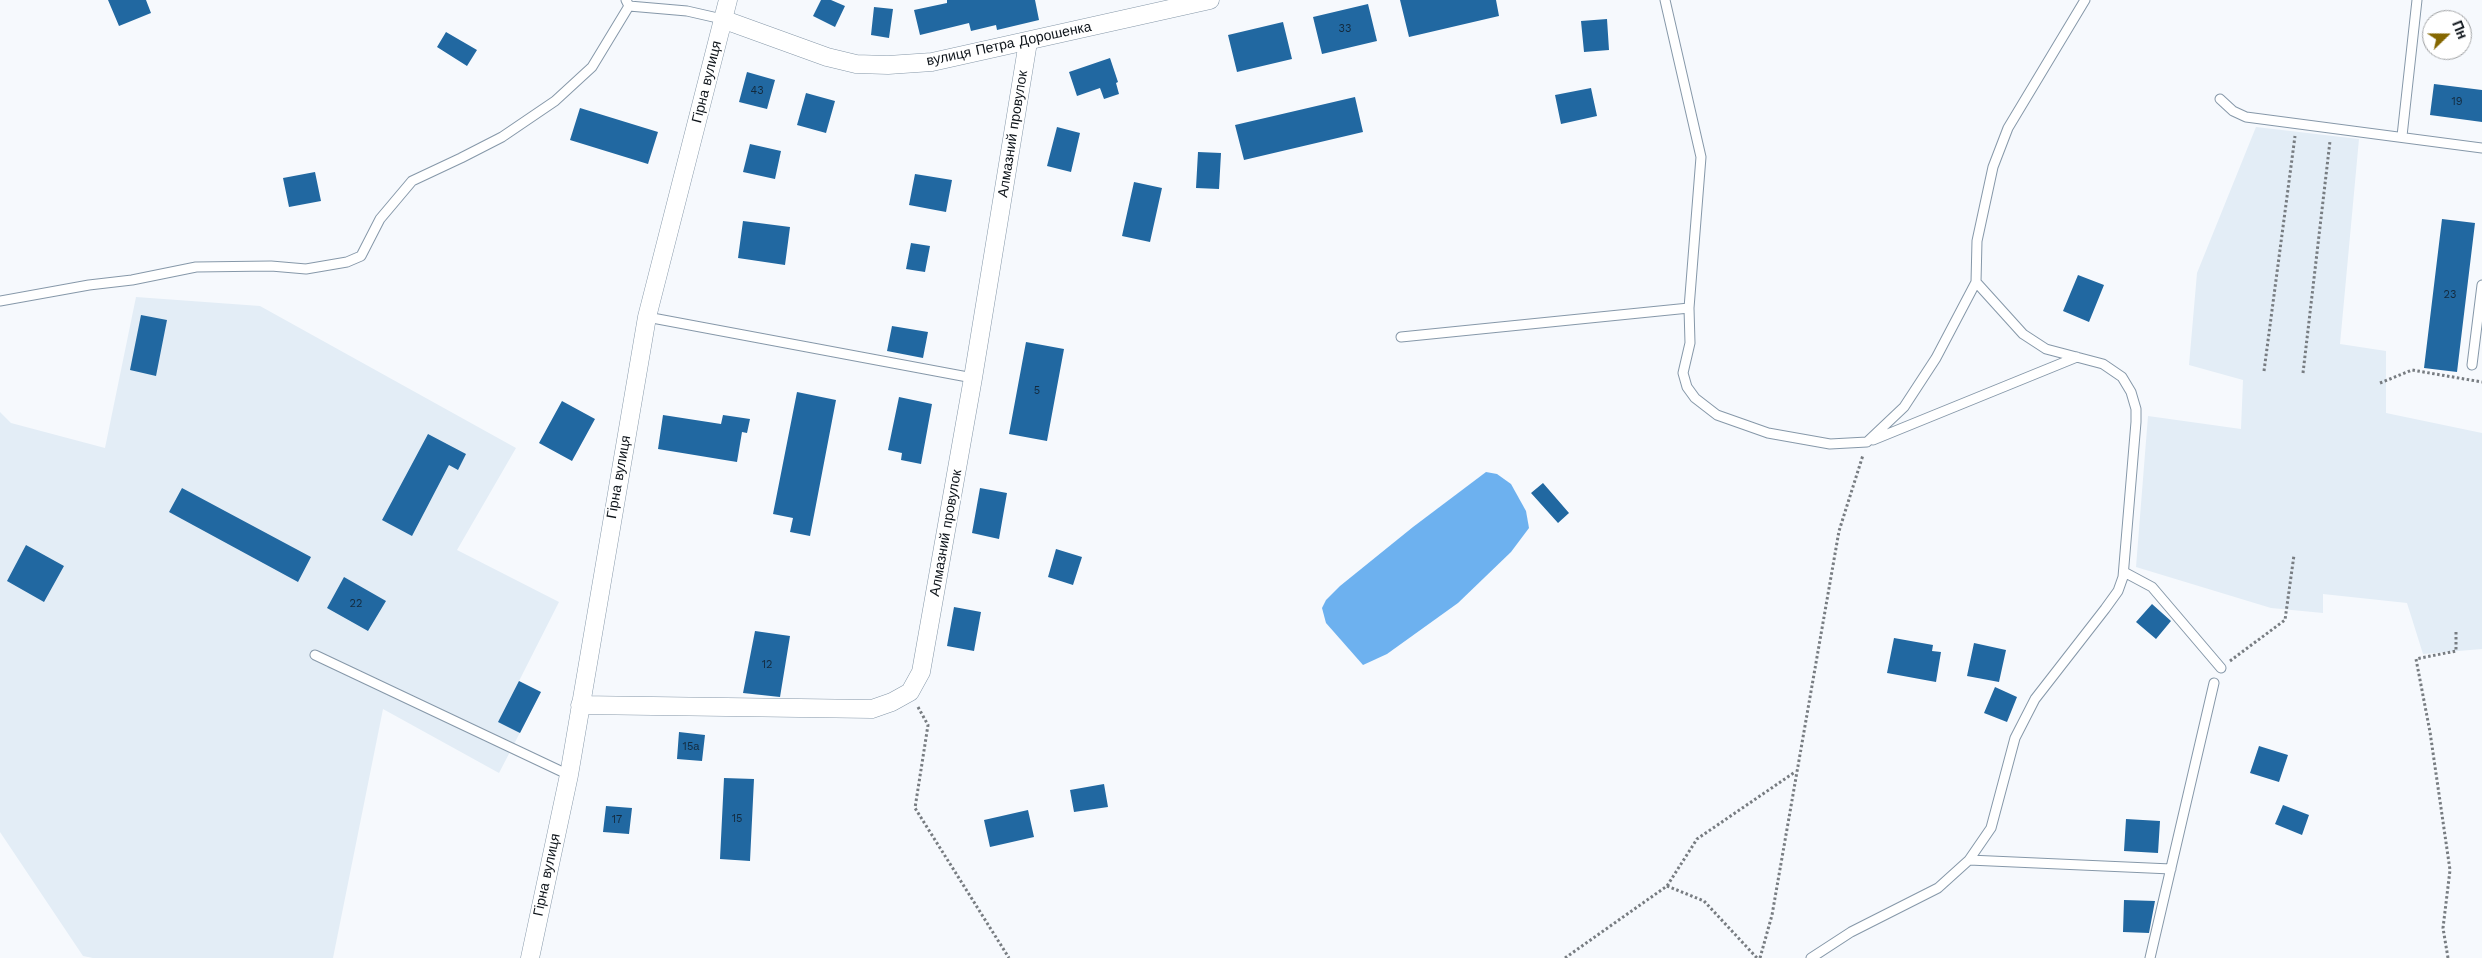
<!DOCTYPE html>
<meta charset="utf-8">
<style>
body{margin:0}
#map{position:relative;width:2482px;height:958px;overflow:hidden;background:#f6f9fd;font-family:"Work Sans",sans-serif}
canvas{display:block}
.north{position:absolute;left:2422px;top:10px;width:50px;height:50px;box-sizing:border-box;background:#fff;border:1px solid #9fa1a3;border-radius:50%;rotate:68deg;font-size:14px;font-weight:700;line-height:20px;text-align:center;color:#0e141a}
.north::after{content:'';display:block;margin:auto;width:18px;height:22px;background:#856700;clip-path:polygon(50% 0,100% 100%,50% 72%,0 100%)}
</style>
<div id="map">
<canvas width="2482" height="958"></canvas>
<div class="north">Пн</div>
</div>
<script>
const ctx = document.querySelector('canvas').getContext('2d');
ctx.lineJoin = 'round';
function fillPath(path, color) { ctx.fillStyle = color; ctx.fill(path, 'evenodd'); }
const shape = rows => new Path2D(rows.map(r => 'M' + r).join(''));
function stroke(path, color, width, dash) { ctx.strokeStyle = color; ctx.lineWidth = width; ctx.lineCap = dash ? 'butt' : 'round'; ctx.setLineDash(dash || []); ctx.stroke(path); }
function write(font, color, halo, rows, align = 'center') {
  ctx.font = font + ' "Work Sans",sans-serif'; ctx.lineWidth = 4; ctx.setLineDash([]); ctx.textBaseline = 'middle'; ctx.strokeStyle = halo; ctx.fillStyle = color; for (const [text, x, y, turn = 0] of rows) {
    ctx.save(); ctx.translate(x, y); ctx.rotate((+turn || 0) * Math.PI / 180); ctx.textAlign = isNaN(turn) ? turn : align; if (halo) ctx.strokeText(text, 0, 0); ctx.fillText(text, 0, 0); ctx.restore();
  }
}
fillPath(shape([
 [2256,127,2359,139,2340,344,2386,351,2386,413,2482,433,2482,649,2423,654,2407,603,2323,594,2323,613,2271,608,2136,567,2148,416,2241,429,2243,380,2189,365,2197,273],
 [136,297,260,306,516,448,457,550,559,602,519,681,541,692,499,773,383,709,333,958,93,958,83,956,0,832,0,412,11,423,105,448]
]), '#e3edf6');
fillPath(shape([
 [1486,472,1497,474,1511,484,1526,511,1529,528,1511,552,1458,603,1387,654,1363,665,1326,623,1322,608,1326,600,1340,586,1413,527]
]), '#6db1ef');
fillPath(shape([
 [108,0,146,0,151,13,119,26],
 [821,0,831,0,845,6,835,27,813,16],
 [947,0,1035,0,1039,20,997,30,996,25,971,31,969,23,920,35,914,10,947,3],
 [1400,0,1496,0,1499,16,1409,37],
 [1368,4,1377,41,1322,54,1313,17],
 [874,7,893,9,889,38,871,35],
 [1607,19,1609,50,1584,52,1581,21],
 [1283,22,1292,59,1237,72,1228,35],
 [446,32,477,50,467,66,437,47],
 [1110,58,1118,82,1116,83,1119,94,1104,99,1100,88,1077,96,1069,72],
 [747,72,775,80,767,109,739,102],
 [2434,84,2482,90,2482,122,2430,115],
 [1591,88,1597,116,1561,124,1555,95],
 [806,93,835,101,826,133,797,125],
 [1355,97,1363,132,1244,160,1235,125],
 [580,108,658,132,648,164,570,140],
 [1057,127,1080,133,1071,172,1047,166],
 [750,144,781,151,775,179,743,172],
 [1198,152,1221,153,1219,189,1196,188],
 [315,172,321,201,289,207,283,178],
 [915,174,952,180,946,212,909,205],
 [1134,182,1162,188,1150,242,1122,236],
 [2442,219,2475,223,2457,372,2424,368],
 [743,221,790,227,785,265,738,258],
 [911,243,930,246,925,272,906,269],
 [2078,275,2104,285,2089,322,2063,311],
 [141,315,167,320,156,376,130,370],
 [892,326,928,332,923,358,887,351],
 [1026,342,1064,349,1047,441,1009,434],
 [797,392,836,400,810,536,790,532,793,518,773,514],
 [899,397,932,404,921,464,901,460,902,453,888,450],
 [562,401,595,419,572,461,539,443],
 [663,415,721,424,723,415,750,419,747,433,742,432,737,462,658,449],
 [428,434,466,454,458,470,449,465,412,536,382,520],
 [1543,483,1569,513,1558,523,1531,493],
 [182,488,311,557,298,582,169,512],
 [980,488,1007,493,999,539,972,533],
 [26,545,64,566,44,602,7,581],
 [1056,549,1082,557,1073,585,1048,577],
 [344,577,386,601,368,631,327,608],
 [2152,604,2171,621,2156,639,2136,622],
 [954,607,981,612,974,651,947,646],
 [755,631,790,636,780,697,743,693],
 [1894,638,1933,645,1932,651,1941,652,1936,682,1887,673],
 [1974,643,2006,650,1999,682,1967,676],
 [519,681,541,692,520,733,498,722],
 [1995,687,2017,697,2007,722,1984,713],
 [679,732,705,735,702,761,677,759],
 [2259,746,2288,755,2279,782,2250,773],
 [724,778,754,779,750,861,720,859],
 [1104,784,1108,807,1074,812,1070,790],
 [2283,805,2309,815,2302,835,2275,824],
 [606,806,632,808,629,834,603,832],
 [1028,810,1034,837,990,847,984,820],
 [2126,819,2160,821,2158,853,2124,851],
 [2124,900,2155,901,2149,933,2123,932]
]), '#2168a1');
const lane = shape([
 [626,0,629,6,687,11,722,19],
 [1665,0,1701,157,1689,308,1690,343,1683,373,1687,387,1695,398,1717,415,1768,433,1830,444,1867,442,1904,407,1936,358,1976,282],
 [2220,99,2233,111,2246,117,2482,148],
 [2402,136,2417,0],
 [0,301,89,285,132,280,196,267,271,266,306,269,347,262,361,256,380,219,412,181,461,158,502,137,555,101,592,67,629,6],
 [647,317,973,378],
 [1401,337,1689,308],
 [2472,365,2482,285],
 [1873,440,2077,357],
 [2124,572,2152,587,2221,668],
 [315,655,569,775],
 [1969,860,2171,869],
 [1811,958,1851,932,1938,888,1969,860,1991,828,2015,738,2035,699,2105,609,2118,591,2123,577,2136,422,2136,409,2131,392,2122,377,2103,364,2046,349,2023,334,1976,282,1977,241,1993,167,2008,128,2085,0],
 [2150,958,2214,683]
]);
const street = shape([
 [722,19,827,57,856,64,888,65,932,62,1210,0],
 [580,705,872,709,892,702,910,692,921,672,973,378,1028,42],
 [530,958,569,775,647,317,728,0]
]);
stroke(lane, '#8698a9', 11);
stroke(street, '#8698a9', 19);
stroke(shape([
 [2264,371,2295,136],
 [2303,373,2330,141],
 [2380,383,2412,370,2482,382],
 [2230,661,2285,620,2294,555],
 [918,707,928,725,915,808,1009,958],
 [1667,886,1704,901,1757,958],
 [1565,958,1667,886,1697,839,1795,772],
 [1760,958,1772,915,1839,531,1863,455],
 [2448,958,2443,928,2450,870,2430,732,2416,659,2456,651,2456,631]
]), '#777c81', 3, [2.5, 2.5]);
stroke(lane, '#fff', 9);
stroke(street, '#fff', 18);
write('11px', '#13293c', null, [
 ["33",1345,29],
 ["43",757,91],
 ["19",2457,102],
 ["23",2450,295],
 ["5",1037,391],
 ["22",356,604],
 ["12",767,665],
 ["15а",691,747],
 ["15",737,819],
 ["17",617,820]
]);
write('14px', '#0e141a', '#fff', [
 ["вулиця Петра Дорошенка",1009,44,-12],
 ["Гірна вулиця",707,82,-76],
 ["Алмазний провулок",1013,134,-81],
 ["Гірна вулиця",619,477,-80],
 ["Алмазний провулок",946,533,-80],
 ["Гірна вулиця",547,875,-78]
]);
</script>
